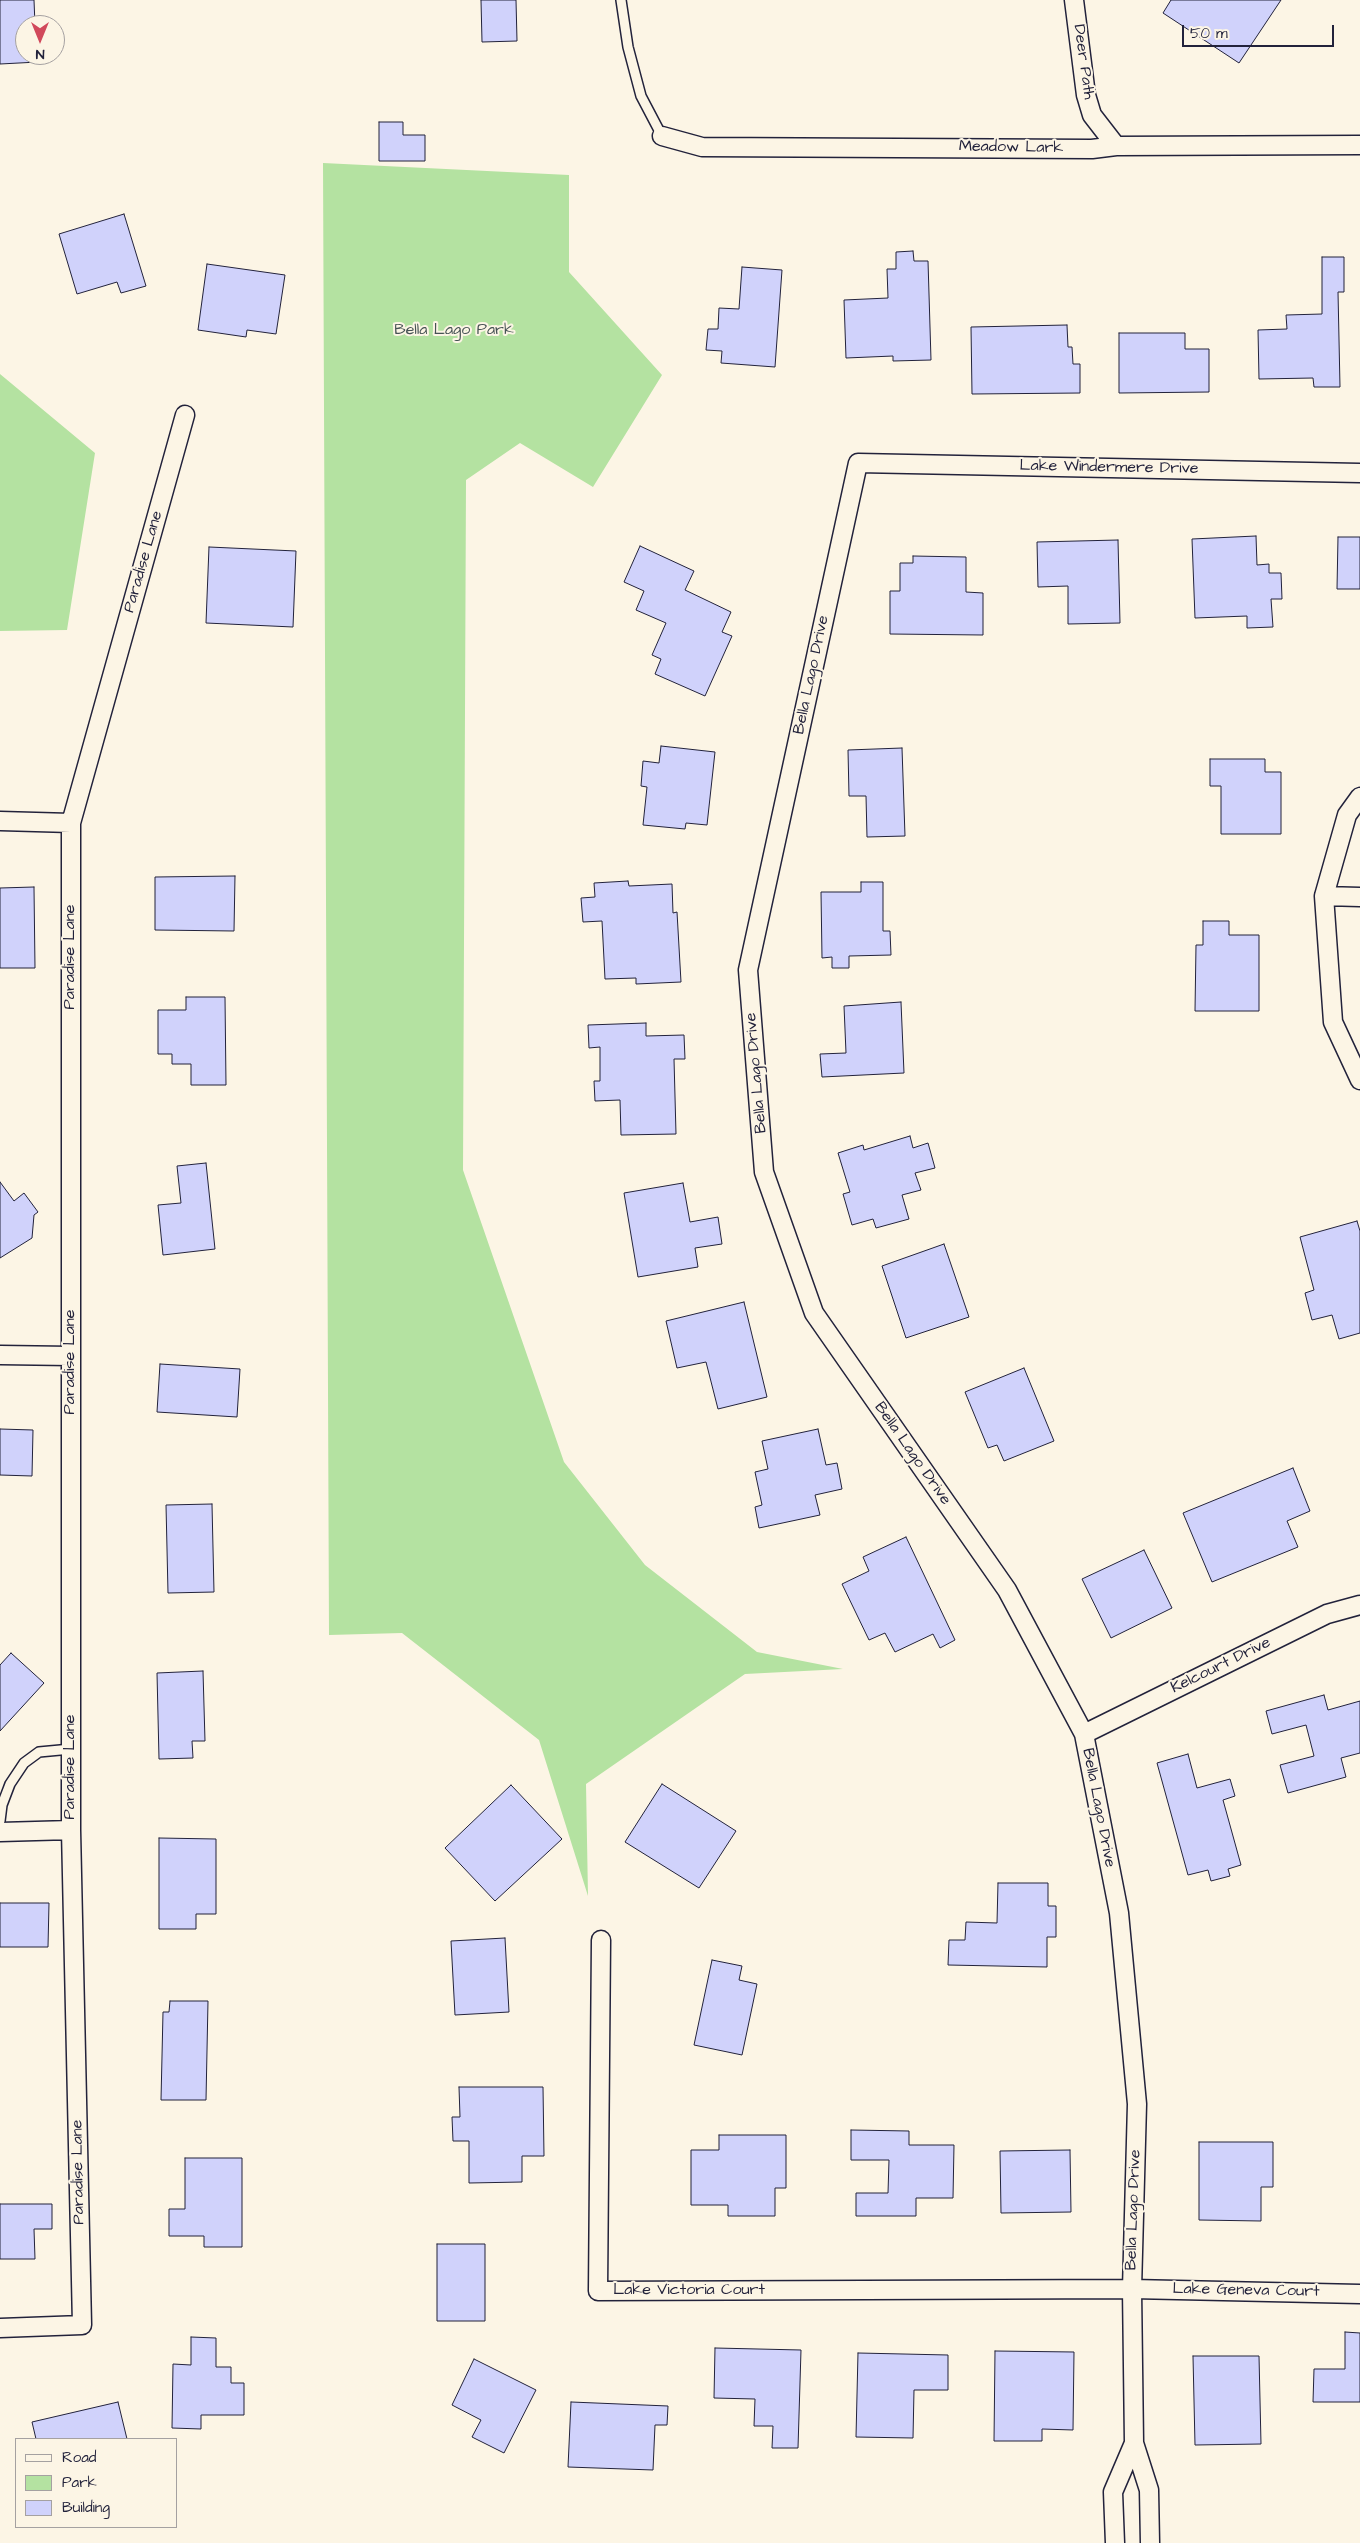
<!DOCTYPE html>
<style>
body{margin:0}
#map{position:relative;width:1360px;height:2543px;overflow:hidden;background:#fcf5e5;font-family:"Architects Daughter",sans-serif}
canvas{display:block}
.legend{position:absolute;left:15px;top:2438px;width:162px;height:90px;box-sizing:border-box;background:#fcf5e5;border:1px solid #a5a1a1;margin:0;padding:6px 9px;list-style:none;font-size:15px;color:#22223b}
.legend li{display:flex;align-items:center;gap:10px;height:25px}
.legend b{width:25px;border:1px solid #a5a1a1}
.north{position:absolute;left:15px;top:15px;width:50px;height:50px;box-sizing:border-box;background:#fcf5e5;border:1px solid #a5a1a1;border-radius:50%;rotate:180deg;font-size:14px;font-weight:700;line-height:20px;text-align:center;color:#22223b}
.north::after{content:'';display:block;margin:auto;width:18px;height:22px;background:#d1495b;clip-path:polygon(50% 0,100% 100%,50% 72%,0 100%)}
.scale{position:absolute;left:1182px;top:25px;width:152px;height:22px;box-sizing:border-box;border:2px solid #22223b;border-top:0;padding-left:6px;font-size:15px;line-height:18px;white-space:nowrap;color:#22223b;-webkit-text-stroke:4px #fcf5e5;paint-order:stroke}
</style>
<div id="map">
<canvas width="1360" height="2543"></canvas>
<ul class="legend">
<li><b style="height:6px;background:#fcf5e5"></b>Road</li>
<li><b style="height:14px;background:#b4e2a1"></b>Park</li>
<li><b style="height:14px;background:#d0d2fb"></b>Building</li>
</ul>
<div class="north">N</div>
<div class="scale">50 m</div>
</div>
<script>
const ctx = document.querySelector('canvas').getContext('2d');
ctx.lineJoin = 'round';
function fillPath(path, color) { ctx.fillStyle = color; ctx.fill(path, 'evenodd'); }
const shape = rows => new Path2D(rows.map(r => 'M' + r).join(''));
function stroke(path, color, width, dash) { ctx.strokeStyle = color; ctx.lineWidth = width; ctx.lineCap = dash ? 'butt' : 'round'; ctx.setLineDash(dash || []); ctx.stroke(path); }
function write(font, color, halo, rows, align = 'center') {
  ctx.font = font + ' "Architects Daughter",sans-serif'; ctx.lineWidth = 4; ctx.setLineDash([]); ctx.textBaseline = 'middle'; ctx.strokeStyle = halo; ctx.fillStyle = color; for (const [text, x, y, turn = 0] of rows) {
    ctx.save(); ctx.translate(x, y); ctx.rotate((+turn || 0) * Math.PI / 180); ctx.textAlign = isNaN(turn) ? turn : align; if (halo) ctx.strokeText(text, 0, 0); ctx.fillText(text, 0, 0); ctx.restore();
  }
}
fillPath(shape([
 [323,163,569,175,569,272,662,375,593,487,520,443,466,480,463,1170,564,1462,645,1565,757,1652,843,1669,745,1674,586,1784,588,1896,539,1740,402,1633,329,1635],
 [0,374,95,453,67,630,0,631]
]), '#b4e2a1');
const building = shape([
 [0,0,34,0,35,25,25,25,25,55,38,55,38,62,0,64,0,0],
 [481,0,516,0,517,41,482,42,481,0],
 [1171,0,1281,0,1239,63,1163,13,1171,0],
 [379,122,403,122,403,135,425,135,425,161,379,161,379,122],
 [124,214,146,286,121,293,117,282,77,294,59,234,124,214],
 [913,251,914,261,928,261,931,360,893,361,893,356,846,358,844,300,888,298,887,269,896,269,896,252,913,251],
 [1322,257,1344,257,1344,292,1338,292,1340,387,1314,387,1313,378,1259,379,1258,330,1287,329,1286,315,1322,314,1322,257],
 [207,264,285,275,276,334,247,330,246,337,198,330,207,264],
 [742,267,782,270,775,367,721,363,722,351,706,350,708,329,718,329,719,308,739,309,742,267],
 [1067,325,1068,347,1072,347,1073,364,1080,364,1080,393,972,394,971,327,1067,325],
 [1119,333,1185,333,1185,349,1209,349,1209,392,1119,393,1119,333],
 [1256,536,1257,565,1269,564,1269,573,1281,573,1282,599,1271,599,1273,627,1247,628,1247,616,1195,618,1192,539,1256,536],
 [1338,537,1360,537,1360,589,1337,589,1338,537],
 [1118,540,1120,623,1068,624,1068,586,1038,587,1037,542,1118,540],
 [640,546,694,571,685,590,731,612,722,632,732,636,705,696,655,674,661,659,652,655,666,623,636,610,644,591,624,582,640,546],
 [209,547,296,551,293,627,206,623,209,547],
 [913,556,966,557,966,592,983,593,983,635,890,634,890,591,900,591,900,563,913,563,913,556],
 [661,746,715,752,707,825,686,823,685,829,643,825,647,787,641,786,643,761,659,763,661,746],
 [902,748,905,836,867,837,866,796,849,796,848,750,902,748],
 [1210,759,1265,759,1265,772,1281,772,1281,834,1221,834,1221,786,1210,786,1210,759],
 [235,876,234,931,155,930,155,877,235,876],
 [628,881,629,886,672,884,673,913,677,912,681,982,636,984,636,978,605,979,602,921,583,922,581,898,595,897,594,883,628,881],
 [861,882,883,882,883,931,890,931,891,955,849,956,849,968,832,968,832,957,822,958,821,892,861,892,861,882],
 [34,887,35,968,0,968,0,888,34,887],
 [1203,921,1229,921,1229,935,1259,935,1259,1011,1195,1011,1196,945,1203,945,1203,921],
 [186,997,225,997,226,1085,191,1085,191,1064,172,1064,172,1054,158,1054,158,1010,186,1010,186,997],
 [901,1002,904,1073,822,1077,820,1054,846,1053,844,1006,901,1002],
 [646,1023,646,1036,684,1035,685,1059,674,1059,676,1134,621,1135,620,1100,595,1101,594,1081,600,1081,600,1047,589,1048,588,1025,646,1023],
 [910,1136,913,1148,928,1143,935,1168,915,1173,921,1190,902,1195,909,1219,876,1228,873,1219,852,1225,843,1194,850,1192,838,1153,863,1145,864,1150,910,1136],
 [206,1163,215,1249,163,1255,158,1205,181,1203,177,1166,206,1163],
 [0,1182,14,1201,24,1193,38,1212,34,1215,32,1238,0,1258,0,1182],
 [683,1183,690,1222,718,1217,722,1244,695,1248,698,1267,638,1277,624,1193,683,1183],
 [1357,1221,1360,1231,1360,1333,1339,1339,1332,1315,1312,1320,1305,1293,1314,1290,1300,1237,1357,1221],
 [944,1244,969,1317,906,1338,882,1266,944,1244],
 [744,1302,767,1397,718,1409,706,1362,677,1368,666,1321,744,1302],
 [160,1364,240,1369,237,1417,157,1412,160,1364],
 [1024,1368,1054,1441,1004,1461,997,1445,988,1448,965,1392,1024,1368],
 [0,1429,33,1430,32,1476,0,1475,0,1429],
 [818,1429,826,1465,837,1463,842,1489,815,1495,820,1515,759,1528,755,1507,762,1505,755,1472,768,1469,762,1441,818,1429],
 [1293,1468,1310,1511,1287,1521,1298,1547,1212,1582,1183,1513,1293,1468],
 [212,1504,214,1592,168,1593,166,1505,212,1504],
 [906,1537,955,1640,940,1648,933,1634,895,1652,885,1633,869,1640,842,1584,869,1571,863,1557,906,1537],
 [1144,1550,1172,1608,1111,1638,1082,1579,1144,1550],
 [11,1653,44,1683,0,1731,0,1665,11,1653],
 [203,1671,205,1741,192,1741,193,1758,159,1759,157,1673,203,1671],
 [1324,1695,1328,1710,1360,1701,1360,1753,1341,1758,1346,1777,1288,1793,1280,1765,1314,1756,1306,1725,1272,1734,1266,1711,1324,1695],
 [1188,1754,1197,1788,1230,1779,1235,1796,1223,1800,1241,1865,1228,1869,1230,1876,1211,1881,1208,1870,1188,1875,1157,1763,1188,1754],
 [662,1784,736,1831,699,1888,625,1842,662,1784],
 [511,1785,562,1839,495,1901,445,1848,511,1785],
 [159,1838,216,1839,216,1914,196,1914,196,1929,159,1929,159,1838],
 [998,1883,1048,1883,1048,1906,1056,1906,1056,1937,1047,1937,1047,1967,948,1965,949,1940,965,1940,966,1922,997,1923,998,1883],
 [0,1903,49,1903,48,1947,0,1947,0,1903],
 [505,1938,509,2012,455,2015,451,1941,505,1938],
 [712,1960,742,1966,739,1980,757,1984,742,2055,694,2045,712,1960],
 [170,2001,208,2001,206,2100,161,2100,163,2012,169,2012,170,2001],
 [459,2087,543,2087,544,2156,522,2156,522,2182,469,2183,469,2141,453,2141,452,2117,460,2117,459,2087],
 [851,2130,909,2131,909,2145,954,2145,953,2198,916,2198,916,2216,856,2216,856,2193,888,2193,889,2160,851,2160,851,2130],
 [719,2135,786,2135,786,2188,775,2188,775,2216,728,2216,728,2205,691,2205,691,2150,719,2150,719,2135],
 [1199,2142,1273,2142,1273,2187,1261,2187,1261,2221,1199,2220,1199,2142],
 [1070,2150,1071,2212,1001,2213,1000,2151,1070,2150],
 [185,2158,242,2158,242,2247,204,2247,204,2236,169,2236,169,2209,185,2209,185,2158],
 [0,2204,52,2204,52,2229,34,2229,35,2259,0,2259,0,2204],
 [437,2244,485,2244,485,2321,437,2321,437,2244],
 [1345,2332,1360,2333,1360,2402,1313,2402,1314,2369,1345,2369,1345,2332],
 [191,2337,216,2338,216,2367,231,2367,231,2383,244,2383,244,2415,201,2415,201,2429,172,2428,173,2364,191,2365,191,2337],
 [715,2348,801,2350,798,2448,772,2448,773,2426,754,2426,755,2399,714,2398,715,2348],
 [995,2351,1074,2352,1073,2430,1042,2429,1042,2441,994,2441,995,2351],
 [858,2353,948,2355,948,2390,914,2390,913,2438,856,2437,858,2353],
 [1193,2356,1259,2356,1261,2444,1195,2445,1193,2356],
 [474,2359,536,2390,504,2453,472,2437,481,2420,452,2405,474,2359],
 [118,2402,127,2439,36,2439,32,2422,118,2402],
 [571,2402,668,2406,667,2425,655,2425,653,2470,568,2467,571,2402]
]);
fillPath(building, '#d0d2fb');
stroke(building, '#22223b', 1);
const service = shape([
 [621,0,628,47,641,96,662,136],
 [0,1821,2,1805,10,1784,24,1763,39,1752,71,1749]
]);
const minor = shape([
 [1074,0,1086,95,1092,115,1116,146],
 [662,136,702,147,1092,149,1116,146,1360,145],
 [1360,797,1347,815,1324,896,1333,1022,1360,1080],
 [0,821,71,823],
 [1324,896,1360,897],
 [0,1355,71,1356],
 [1084,1734,1327,1614,1360,1605],
 [0,1832,71,1830],
 [601,1940,598,2291,1132,2289,1360,2294],
 [0,2328,82,2325,71,1830,71,823,185,415],
 [1115,2543,1113,2492,1134,2443],
 [1150,2543,1149,2490,1134,2443,1132,2289,1137,2104,1119,1913,1084,1734,1007,1590,814,1313,764,1172,748,970,858,463,1360,473]
]);
stroke(service, '#22223b', 12);
stroke(minor, '#22223b', 21);
stroke(service, '#fcf5e5', 9);
stroke(minor, '#fcf5e5', 18);
write('16px', '#22223b', '#fcf5e5', [
 ["Deer Path",1083,62,82],
 ["Meadow Lark",1011,148,1],
 ["Lake Windermere Drive",1109,468,1],
 ["Paradise Lane",144,562,-74],
 ["Bella Lago Drive",812,675,-78],
 ["Paradise Lane",71,957,-90],
 ["Bella Lago Drive",757,1073,-95],
 ["Paradise Lane",71,1362,-90],
 ["Bella Lago Drive",912,1454,55],
 ["Kelcourt Drive",1221,1666,-26],
 ["Paradise Lane",71,1767,-90],
 ["Bella Lago Drive",1098,1808,79],
 ["Paradise Lane",79,2172,-91],
 ["Bella Lago Drive",1134,2210,-88],
 ["Lake Victoria Court",689,2291],
 ["Lake Geneva Court",1246,2291,1]
]);
write('16px', '#465254', '#fcf5e5', [
 ["Bella Lago Park",454,331]
]);
</script>
